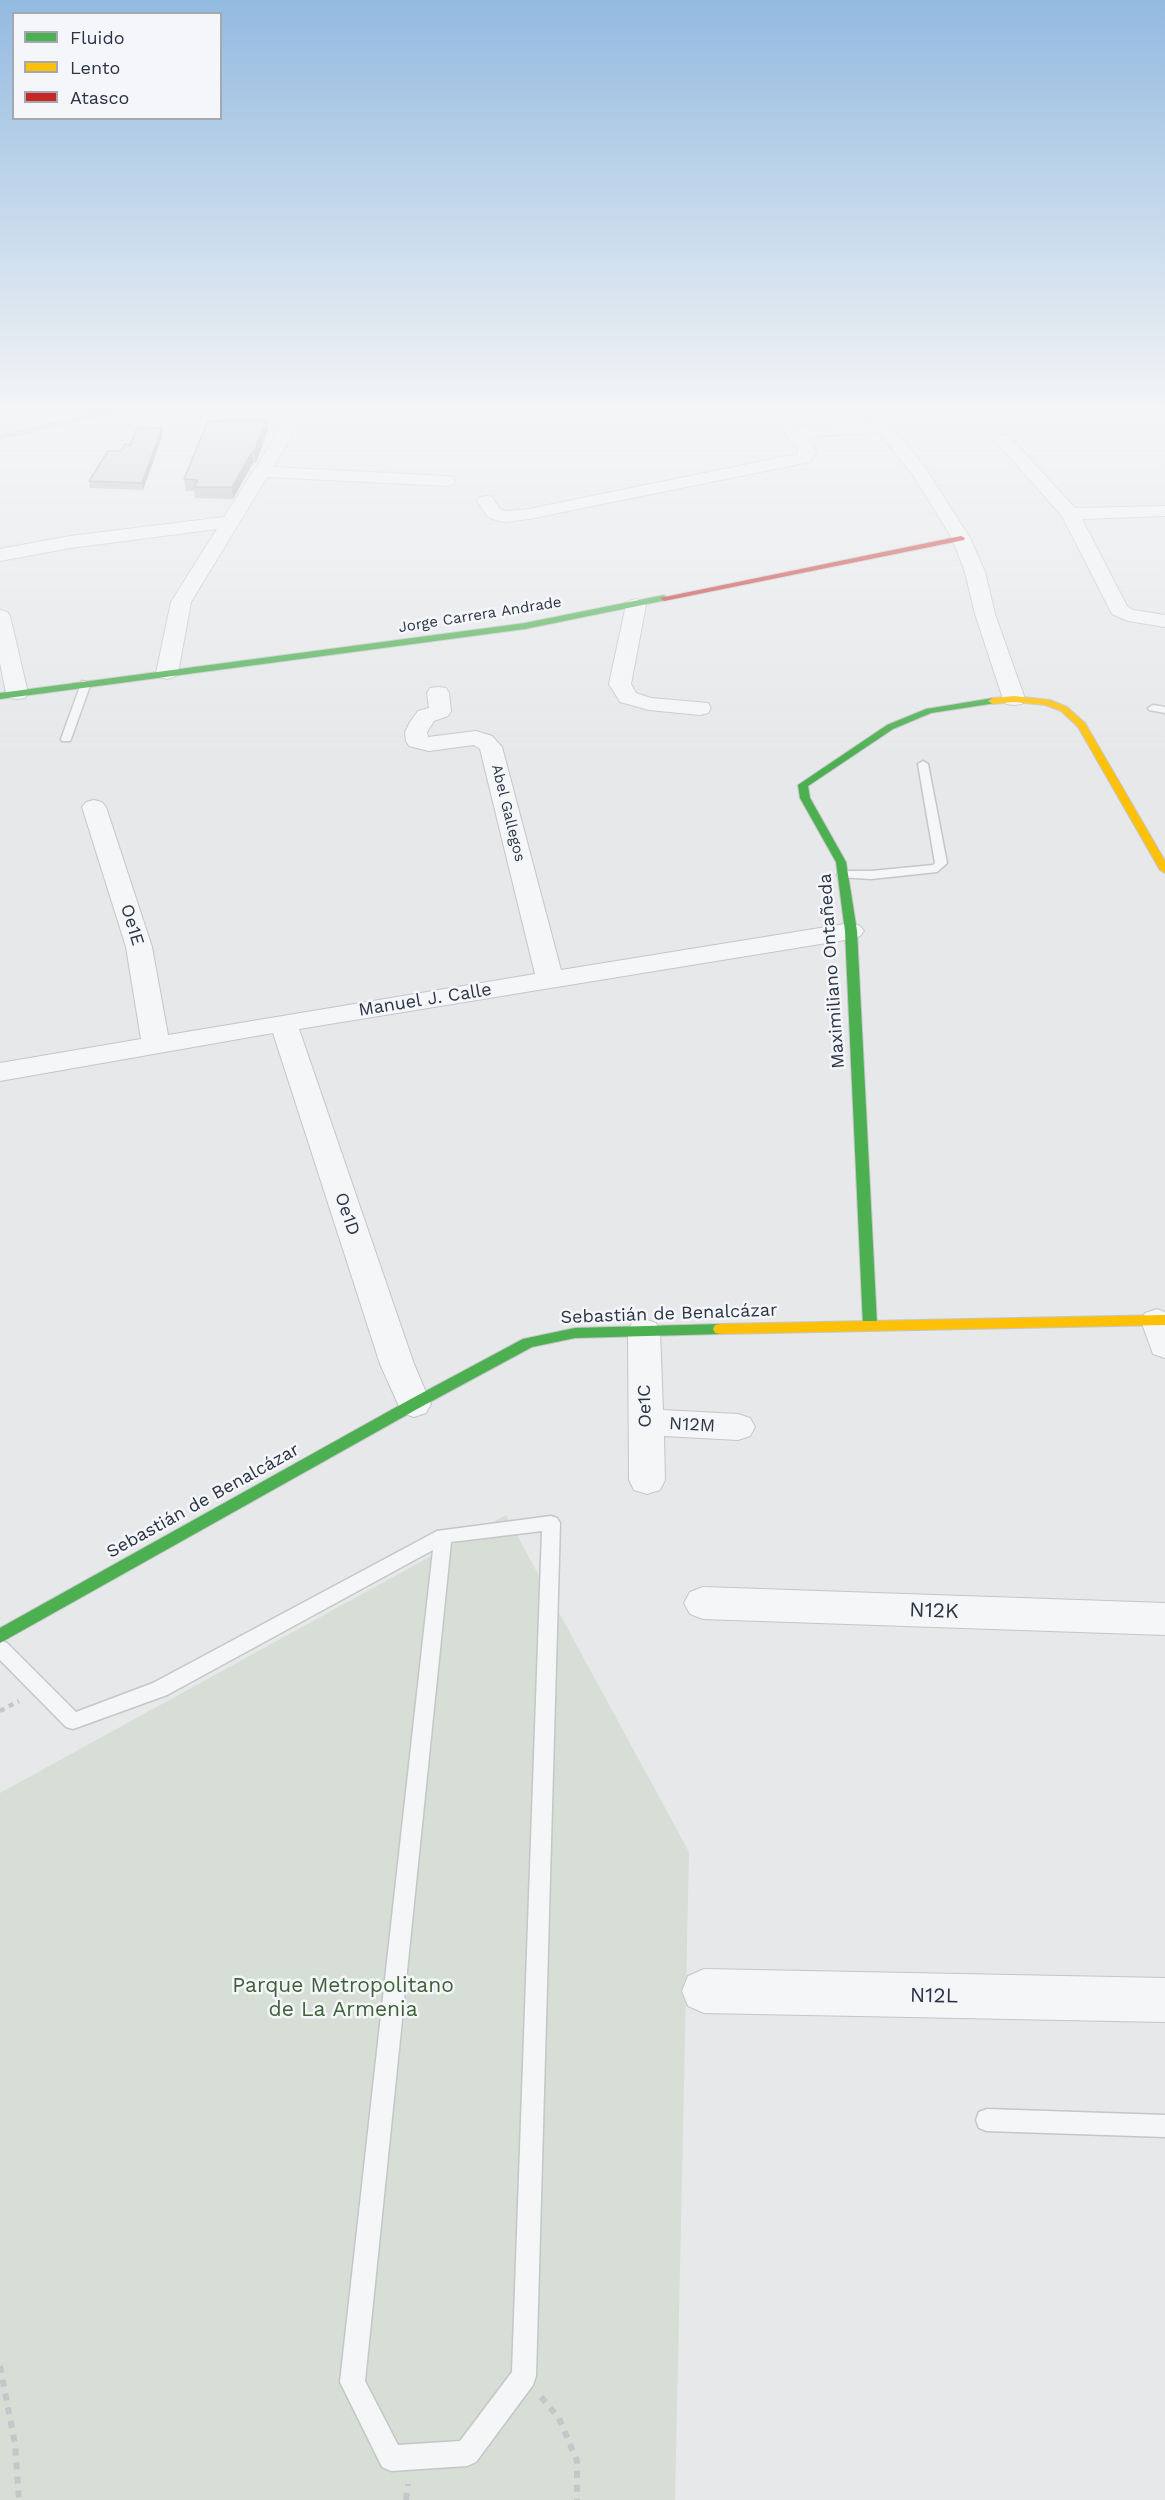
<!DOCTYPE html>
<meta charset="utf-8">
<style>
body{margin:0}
#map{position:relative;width:1165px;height:2500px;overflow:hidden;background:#e6e8ea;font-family:"Work Sans",sans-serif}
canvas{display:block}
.legend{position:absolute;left:12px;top:12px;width:210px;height:108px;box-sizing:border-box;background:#f4f6f9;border:2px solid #a4a8b1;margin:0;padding:8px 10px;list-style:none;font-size:18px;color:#2b3445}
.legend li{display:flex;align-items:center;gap:12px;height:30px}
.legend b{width:30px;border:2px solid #a4a8b1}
</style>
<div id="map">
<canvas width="1165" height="2500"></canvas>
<ul class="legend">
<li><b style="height:8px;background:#4caf50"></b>Fluido</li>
<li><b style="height:8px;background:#ffc107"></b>Lento</li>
<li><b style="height:8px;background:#c62828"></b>Atasco</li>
</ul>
</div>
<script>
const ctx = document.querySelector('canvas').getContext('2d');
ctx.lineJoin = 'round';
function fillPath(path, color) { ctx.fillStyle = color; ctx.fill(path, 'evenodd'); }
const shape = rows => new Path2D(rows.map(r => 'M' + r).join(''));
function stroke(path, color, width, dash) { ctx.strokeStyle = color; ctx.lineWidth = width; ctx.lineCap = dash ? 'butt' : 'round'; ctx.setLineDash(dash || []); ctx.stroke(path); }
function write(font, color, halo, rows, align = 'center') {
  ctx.font = font + ' "Work Sans",sans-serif'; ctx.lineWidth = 5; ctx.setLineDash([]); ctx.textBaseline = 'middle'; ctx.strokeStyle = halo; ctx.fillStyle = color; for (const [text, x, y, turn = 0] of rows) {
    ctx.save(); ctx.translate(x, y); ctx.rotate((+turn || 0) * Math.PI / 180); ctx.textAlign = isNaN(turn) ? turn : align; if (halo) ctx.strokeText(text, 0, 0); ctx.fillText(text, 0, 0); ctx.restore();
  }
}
fillPath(shape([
 [506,1515,689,1852,675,2500,0,2500,0,1793]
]), '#d6ded6');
stroke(shape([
 [0,437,108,412]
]), '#b4c4d5', 5);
const lane = shape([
 [82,681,91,683,71,739,70,741,62,741,61,739,82,681],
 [1153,705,1165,707,1165,713,1149,710,1148,708,1153,705],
 [923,761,928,764,947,863,945,865,937,872,871,879,839,877,837,875,843,871,871,871,933,865,935,863,918,764,923,761],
 [551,1516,557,1518,560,1523,536,2376,533,2385,476,2462,467,2466,391,2471,382,2467,340,2382,433,1550,167,1695,73,1729,66,1727,0,1660,0,1640,7,1643,76,1712,153,1683,437,1531,551,1516],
 [542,1531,512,2372,460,2441,398,2445,365,2381,451,1542,542,1531],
 [987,2109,1165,2115,1165,2137,987,2131,979,2128,976,2120,979,2112,987,2109]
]);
const street = shape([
 [532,412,580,412,572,417,538,420,532,418,530,415,532,412],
 [769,412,786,412,798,428,870,423,862,412,879,412,890,423,926,469,970,538,985,572,995,614,1025,699,1022,704,1014,705,1006,704,1003,699,975,614,965,572,952,538,913,475,878,432,806,437,817,451,809,462,529,519,505,522,499,521,488,517,477,501,480,497,486,496,492,497,500,509,506,511,529,509,797,454,799,451,769,412],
 [294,415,302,420,273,467,446,476,452,477,455,481,452,485,446,486,267,477,191,602,178,673,174,677,167,679,160,677,156,673,171,602,217,529,70,548,0,561,0,549,70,536,224,517,286,420,294,415],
 [1003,435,1009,436,1075,508,1165,506,1165,516,1082,519,1127,606,1133,610,1165,615,1165,627,1128,621,1112,614,1062,516,995,440,1003,435],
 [636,599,643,601,646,605,631,684,636,693,651,698,708,703,711,708,708,713,700,715,649,710,620,702,617,697,609,684,626,605,629,601,636,599],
 [0,610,7,612,10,616,28,693,25,698,17,699,9,698,6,693,0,663,0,610],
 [438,687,446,688,449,693,451,711,448,716,434,721,427,732,428,737,476,731,492,736,502,747,561,970,851,923,860,926,864,931,860,936,851,939,299,1029,414,1364,431,1404,426,1413,414,1417,402,1413,380,1364,273,1033,0,1081,0,1063,141,1039,126,947,82,807,86,802,94,800,102,802,106,807,152,947,168,1035,535,974,480,749,474,745,429,751,409,746,406,741,405,732,410,722,418,711,429,708,427,693,430,688,438,687],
 [1157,1309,1165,1312,1165,1358,1153,1354,1141,1321,1145,1313,1157,1309],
 [644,1319,656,1323,660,1331,663,1410,738,1414,750,1418,755,1427,750,1436,738,1440,664,1436,665,1480,660,1490,647,1494,634,1490,629,1480,628,1331,632,1323,644,1319],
 [703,1587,1165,1603,1165,1635,703,1619,690,1614,684,1603,690,1592,703,1587],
 [704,1969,1165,1978,1165,2022,704,2013,688,2006,682,1991,688,1976,704,1969]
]);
const fast = shape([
 [664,595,668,598,667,600,525,629,0,699,0,693,525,623,664,595],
 [993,698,996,699,996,703,931,713,893,729,808,786,810,798,846,862,857,931,877,1325,875,1329,870,1330,865,1329,863,1325,845,931,836,862,800,798,798,785,887,725,926,709,993,698],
 [720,1324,725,1325,727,1329,725,1333,720,1334,575,1338,532,1347,419,1408,0,1643,0,1628,409,1400,523,1339,575,1328,720,1324]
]);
const slow = shape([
 [1014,696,1050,700,1067,707,1085,723,1165,861,1165,873,1160,870,1078,727,1061,711,1045,705,1014,702,993,704,988,701,993,698,1014,696],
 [1165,1315,1165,1325,720,1334,715,1333,713,1329,715,1325,720,1324,1165,1315]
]);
const jam = shape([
 [961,536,965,538,964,540,664,601,660,598,961,536]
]);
stroke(lane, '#c4c6c8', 3);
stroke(street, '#c4c6c8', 2);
stroke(fast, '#c4c6c8', 2);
stroke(slow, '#c4c6c8', 2);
stroke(jam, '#c4c6c8', 2);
stroke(shape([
 [0,1711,19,1701]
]), '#c5c6ca', 4.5, [5, 5]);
stroke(shape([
 [0,2366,15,2444,19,2500],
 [541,2397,559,2418,577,2461,577,2500],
 [406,2500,408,2484]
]), '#c5c6ca', 6, [7, 7]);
fillPath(lane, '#f5f6f7');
fillPath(street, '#f5f6f7');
fillPath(fast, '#4caf50');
fillPath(slow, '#ffc107');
fillPath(jam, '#c62828');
fillPath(shape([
 [268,430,256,463,253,463,233,499,195,498,194,491,186,491,184,479],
 [163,434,143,490,90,488,89,481,121,451,130,445]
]), '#b1b3b5');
fillPath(shape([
 [267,419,268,430,256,463,254,452],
 [162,428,163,434,143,490,142,483],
 [252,452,253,463,233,499,232,487]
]), '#909294');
const building = shape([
 [267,419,254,452,252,452,232,487,194,487,198,480,184,479,208,421,267,419],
 [137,428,162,428,142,483,89,481,108,451,121,451,125,444,130,445,137,428]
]);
fillPath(building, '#ced0d3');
stroke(building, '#909294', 1.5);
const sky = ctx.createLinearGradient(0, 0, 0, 762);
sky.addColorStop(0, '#93bae0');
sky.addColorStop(0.54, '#f4f5f6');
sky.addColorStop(1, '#f4f5f600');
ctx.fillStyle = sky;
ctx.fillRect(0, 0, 1165, 762);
write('15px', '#2b3445', '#f4f6f9', [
 ["Jorge Carrera Andrade",480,615,-9],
 ["Abel Gallegos",508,813,76]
]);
write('18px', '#2b3445', '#f4f6f9', [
 ["Oe1E",132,925,73],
 ["Maximiliano Ontañeda",832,971,-94],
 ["Manuel J. Calle",425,1000,-9],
 ["Oe1D",347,1214,71],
 ["Sebastián de Benalcázar",669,1314,-2],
 ["Oe1C",645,1406,-91],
 ["N12M",692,1425,3],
 ["Sebastián de Benalcázar",203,1501,-29]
]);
write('21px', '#2b3445', '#f4f6f9', [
 ["N12K",934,1611,2],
 ["N12L",934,1996,1]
]);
write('21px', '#3f6138', '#f4f6f9', [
 ["Parque Metropolitano",343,1986],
 ["de La Armenia",343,2010]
]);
</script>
